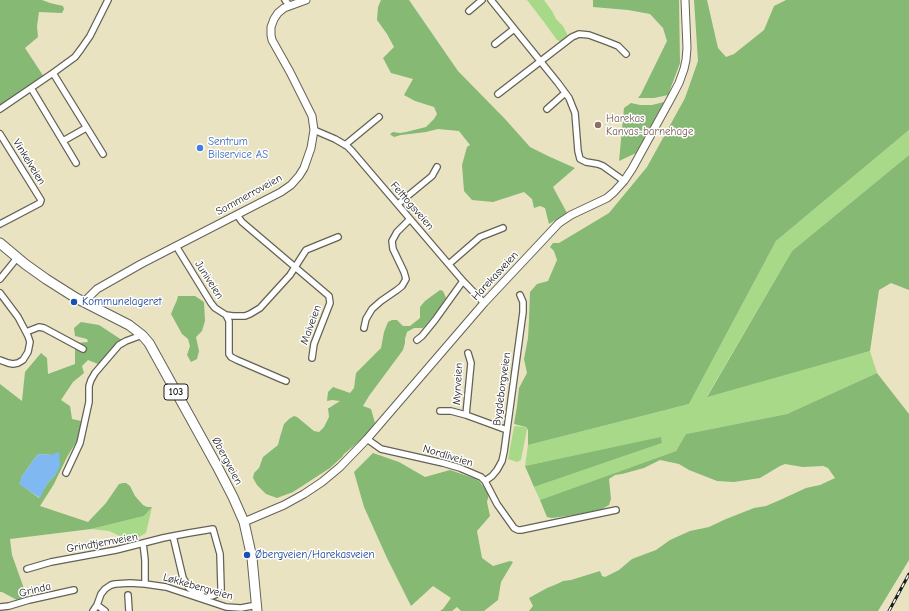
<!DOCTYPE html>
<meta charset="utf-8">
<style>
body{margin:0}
canvas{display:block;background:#e9e3c2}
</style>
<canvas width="909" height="611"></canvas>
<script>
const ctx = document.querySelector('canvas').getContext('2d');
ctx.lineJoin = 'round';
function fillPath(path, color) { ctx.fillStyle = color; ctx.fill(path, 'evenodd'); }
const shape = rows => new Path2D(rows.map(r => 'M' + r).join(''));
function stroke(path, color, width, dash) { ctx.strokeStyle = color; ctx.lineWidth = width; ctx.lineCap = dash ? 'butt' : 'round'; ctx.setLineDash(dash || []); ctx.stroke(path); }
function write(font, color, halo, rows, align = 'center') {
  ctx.font = font + ' "Comic Neue",sans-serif'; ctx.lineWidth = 3; ctx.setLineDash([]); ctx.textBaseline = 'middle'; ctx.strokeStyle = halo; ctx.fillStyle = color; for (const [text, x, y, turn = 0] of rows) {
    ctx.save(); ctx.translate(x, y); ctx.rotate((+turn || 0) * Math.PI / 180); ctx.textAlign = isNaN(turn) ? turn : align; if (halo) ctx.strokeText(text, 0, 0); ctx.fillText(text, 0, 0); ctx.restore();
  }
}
fillPath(shape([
 [527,0,544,0,552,11,556,19,563,26,568,36,560,42,558,40,557,40,544,22],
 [909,130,909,155,792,251,707,396,870,351,877,373,787,414,686,434,676,451,540,500,534,487,662,443,661,438,525,466,528,445,689,404,776,241],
 [515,426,525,427,527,429,521,460,517,462,508,459,514,427],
 [152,507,146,533,139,537,124,538,109,531,91,529,144,516]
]), '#a7d988');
fillPath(shape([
 [0,0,42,0,50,3,63,6,64,9,62,13,39,12,37,26,38,37,25,48,44,77,39,81,0,105],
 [381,0,409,0,458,71,505,119,530,147,548,156,575,168,553,187,567,213,549,224,545,208,540,206,534,208,532,199,524,192,493,202,472,200,464,191,462,165,467,147,470,145,459,131,438,129,426,132,401,135,394,137,391,135,390,134,393,132,400,133,406,132,426,127,434,119,437,114,434,107,415,101,404,95,413,79,391,73,383,58,394,47,387,34,377,20,378,7],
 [593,0,679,0,680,63,668,95,654,98,638,98,641,94,667,41,663,28,650,14,628,10,593,7],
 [694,0,707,0,718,48,726,57,734,54,764,30,774,6,786,0,909,0,909,130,776,241,689,404,528,445,528,430,526,427,514,424,517,406,519,388,527,373,524,359,528,338,529,320,530,292,537,284,548,281,557,260,554,251,550,247,553,243,559,243,609,213,647,167,685,98,698,61],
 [664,102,636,153,619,161,624,108,631,103,640,105,652,105],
 [909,155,909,290,891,283,879,290,870,351,707,397,792,251],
 [440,290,443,291,446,298,438,310,423,328,414,328,407,332,405,339,405,343,403,350,369,396,363,406,371,409,375,423,363,438,344,454,342,457,330,468,293,492,277,498,266,494,257,485,253,478,254,473,259,468,263,457,278,445,280,437,284,424,289,419,294,416,297,417,314,431,319,432,324,427,329,417,328,408,329,408,340,401,332,400,327,401,328,392,333,387,350,393,354,388,356,373,381,348,384,332,388,322,392,320,397,320,403,326,410,326,420,318,420,307,425,301],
 [178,296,195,296,204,302,205,321,202,331,196,337,199,351,197,359,191,362,187,355,190,346,188,339,182,334,171,314,173,309,177,300],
 [81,322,99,325,122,340,117,343,98,364,88,360,82,366,84,373,73,382,61,400,70,406,72,419,81,421,78,439,67,457,54,484,40,506,88,522,106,503,119,484,123,483,126,483,130,486,135,496,143,505,147,507,152,507,144,516,91,529,10,539,12,555,27,597,17,600,2,592,0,592,0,384,22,401,25,372,41,353,47,358,48,374,75,364,75,343,88,342,87,339,75,336,74,328],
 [42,454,52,455,56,474,47,484,39,498,20,484,22,476,37,455],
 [877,373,909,414,909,560,878,611,529,611,533,606,529,598,547,588,557,584,563,581,571,580,600,571,602,576,605,577,619,570,632,559,656,550,670,540,690,531,709,527,726,519,754,508,766,506,780,500,806,488,820,485,835,478,828,468,823,466,803,467,785,464,780,466,760,478,734,482,717,481,689,470,679,464,660,460,644,468,622,474,615,475,609,479,611,499,609,505,602,509,574,515,552,518,547,517,540,500,676,451,686,434,787,414],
 [661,437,662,443,534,487,525,466],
 [373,453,399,462,425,477,450,470,473,478,479,481,489,494,487,502,490,516,477,531,482,558,493,566,510,561,513,562,501,582,498,600,484,611,461,611,457,607,452,611,440,611,443,609,451,598,433,586,411,606,387,558,364,507,354,472]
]), '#85b974');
fillPath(shape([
 [59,452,60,466,56,474,47,484,40,498,19,484,22,476,37,455,42,454,52,455,55,453]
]), '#80b9f1');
const minor = shape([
 [285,0,290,6],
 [491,0,558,83,569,98,575,113,578,151,580,159,586,162,598,164,603,166,624,181],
 [469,11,482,0],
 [495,44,514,29],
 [53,73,103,154],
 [31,88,76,163],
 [498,94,572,37,579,34,589,35,608,42,618,46,626,54],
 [0,109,53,73,75,57,81,49,90,36,108,0],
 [547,109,565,93],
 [314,130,335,139,347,146,352,151,463,281,484,303],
 [0,134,41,200,40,203,0,224],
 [63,141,86,128],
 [345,145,379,117],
 [398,204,432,176,437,167],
 [237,215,242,222,329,296,330,303,314,344,312,358],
 [176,246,211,303,215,308,226,315,229,321,229,354,231,357,237,360,281,379,286,381],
 [449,264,480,237,503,228],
 [0,279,17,258],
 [0,293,18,317,28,336,30,342,28,352,23,360,18,363,13,364,8,363,0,360],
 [226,315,233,316,245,316,250,314,260,308,290,275,306,250,338,237],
 [364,328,366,319,372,309,381,301,397,290,402,286,406,279,404,272,393,249,392,241,397,232,410,219],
 [26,332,39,327,44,328,83,349],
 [417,340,422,336,435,320,463,281],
 [440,411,451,411,466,415,507,430],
 [466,415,471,363,468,353],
 [367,439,381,449,443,463,460,468,481,477,485,481,497,504,514,528,518,530,521,530,616,510],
 [66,473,80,443,82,434,89,402,89,386,91,380,95,373,119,345,126,341,142,335],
 [485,481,492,476,497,470,502,461,504,452,523,312,523,302,520,295],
 [143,543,145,560,145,584],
 [27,569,51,562,116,550,163,538,173,536,189,533,213,529,220,554,221,587,221,590,219,593,212,596,210,596,193,591,189,588,183,578,173,536],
 [128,595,129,611],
 [97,605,105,611],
 [0,607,9,606,29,600,74,590],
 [93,611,97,605,101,594,105,589,111,585,115,584,130,583,145,584,166,587,226,607,241,608,257,605]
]);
const tertiary = shape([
 [84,302,97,289,141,264,281,192,291,185,299,176,304,168,311,148,314,130,312,116,290,72,272,40,271,35,271,27,274,19,278,13,284,8,306,0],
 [244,522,284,505,304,494,322,482,340,467,367,439,484,303,559,223,571,215,607,198,614,192,624,181,632,169,670,100,679,83,684,69,686,60,687,48,685,0]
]);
const primary = shape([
 [0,243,25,264,46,279,76,298,129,325,142,335,149,343,217,466,233,497,244,522,252,558,257,611]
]);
stroke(minor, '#646256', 8);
stroke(tertiary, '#646256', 9);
stroke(primary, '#646256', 11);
stroke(minor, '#fff', 5.5);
stroke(tertiary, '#fff', 7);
stroke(primary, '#fff', 9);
const rail = shape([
 [889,611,909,574]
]);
stroke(rail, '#1c1c1c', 3);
stroke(rail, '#fff', 1.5, [4.5]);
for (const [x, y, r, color] of [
 [598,125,4,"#8d6e63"],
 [200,148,4,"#3f7fe0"],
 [74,302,4,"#1a4fb4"],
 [247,555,4,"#1a4fb4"]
]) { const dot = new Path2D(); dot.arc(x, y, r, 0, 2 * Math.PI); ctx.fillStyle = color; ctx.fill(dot); stroke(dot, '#fff', 1.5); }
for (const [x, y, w] of [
 [176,392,24]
]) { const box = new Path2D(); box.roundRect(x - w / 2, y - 8, w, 16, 3); ctx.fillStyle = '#fff'; ctx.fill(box); stroke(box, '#1c1c1c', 1); }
write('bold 10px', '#1c1c1c', null, [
 ["103",176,392]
]);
write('11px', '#785e54', '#fff', [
 ["Harekas",606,119],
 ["Kanvas-barnehage",606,132]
], 'left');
write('11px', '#366cbe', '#fff', [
 ["Sentrum",208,142],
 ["Bilservice AS",208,155]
], 'left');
write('11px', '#1c1c1c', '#fff', [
 ["Vinkelveien",29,162,58],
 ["Sommerroveien",249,195,-29],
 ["Felttogsveien",412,206,49],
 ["Harekasveien",495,276,-47],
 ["Juniveien",209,280,57],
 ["Maiveien",311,325,-70],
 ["Myrveien",458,384,-87],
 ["Bygdeborgveien",502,389,-82],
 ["Nordliveien",448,456,17],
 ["Øbergveien",227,461,62],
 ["Grindtjernveien",102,543,-10],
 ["Løkkebergveien",198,587,16],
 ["Grinda",35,590,-14]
]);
write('11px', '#164399', '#fff', [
 ["Kommunelageret",82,302],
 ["Øbergveien/Harekasveien",255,555]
], 'left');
</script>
